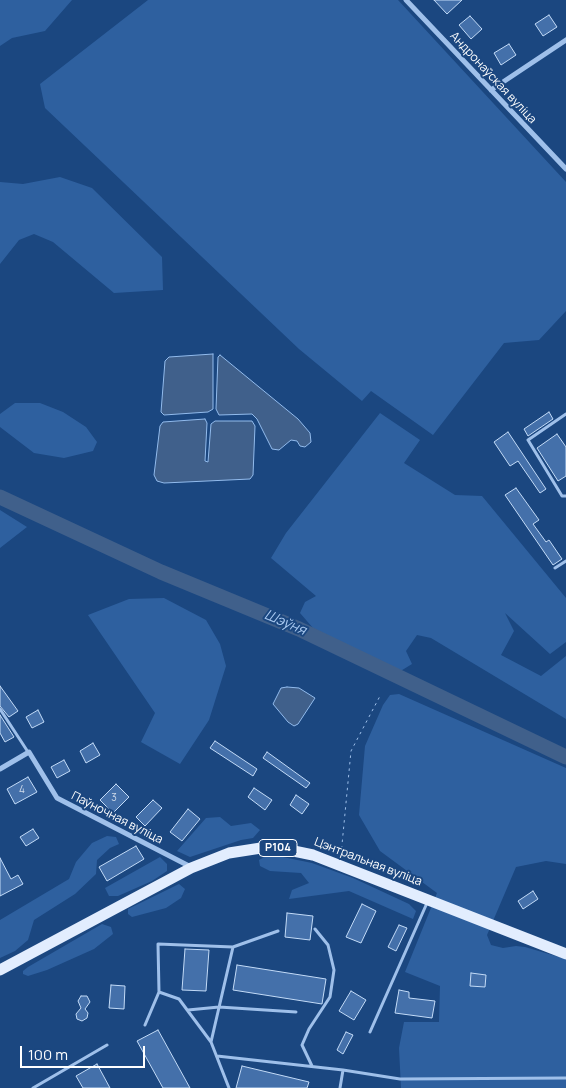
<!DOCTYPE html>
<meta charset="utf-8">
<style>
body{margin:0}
#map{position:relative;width:566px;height:1088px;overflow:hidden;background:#1b4780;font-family:Manrope,sans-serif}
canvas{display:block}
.scale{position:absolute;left:20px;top:1046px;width:125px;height:22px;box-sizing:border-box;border:2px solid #fff;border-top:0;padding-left:6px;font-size:15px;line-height:18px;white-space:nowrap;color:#fff;-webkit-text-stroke:4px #1b4780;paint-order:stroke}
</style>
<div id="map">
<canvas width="566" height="1088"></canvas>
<div class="scale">100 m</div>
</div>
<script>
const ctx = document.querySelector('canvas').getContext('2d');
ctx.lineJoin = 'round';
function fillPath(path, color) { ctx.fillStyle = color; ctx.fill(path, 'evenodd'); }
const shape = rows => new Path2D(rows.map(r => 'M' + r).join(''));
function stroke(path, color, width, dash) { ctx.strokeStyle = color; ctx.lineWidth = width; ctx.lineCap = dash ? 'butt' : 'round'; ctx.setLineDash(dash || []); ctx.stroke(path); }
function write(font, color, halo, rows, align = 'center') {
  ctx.font = font + ' Manrope,sans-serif'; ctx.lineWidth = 4; ctx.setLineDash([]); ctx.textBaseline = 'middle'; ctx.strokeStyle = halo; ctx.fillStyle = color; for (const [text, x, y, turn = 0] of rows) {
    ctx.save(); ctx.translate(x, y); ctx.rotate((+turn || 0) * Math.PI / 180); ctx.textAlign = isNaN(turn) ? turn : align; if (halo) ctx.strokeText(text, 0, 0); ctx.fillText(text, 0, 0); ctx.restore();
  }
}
fillPath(shape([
 [0,0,72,0,45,31,12,38,0,46],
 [148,0,398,0,566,182,566,311,539,340,504,343,433,435,371,391,362,401,299,349,45,108,40,84],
 [60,177,92,188,162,257,163,290,114,293,53,242,34,234,19,240,0,264,0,182,23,184],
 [15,403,40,403,63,412,86,427,97,442,93,451,64,458,34,453,0,427,0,414],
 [380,413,420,440,404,463,455,495,482,496,566,598,566,642,550,654,505,613,514,631,501,655,541,676,566,656,566,719,431,638,417,635,406,651,412,664,399,672,313,628,300,613,305,602,316,596,271,558,286,533],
 [0,510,27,527,0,548],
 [164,598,206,620,220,644,226,666,209,720,180,764,141,742,155,713,88,615,129,599],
 [399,694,566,768,566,864,546,861,516,867,487,935,491,945,503,948,516,946,525,947,566,959,566,1088,401,1088,399,1048,404,1022,439,1022,440,986,405,972,437,893,380,851,359,815,365,746,383,705,390,695],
 [220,817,231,826,251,823,260,830,253,838,241,840,190,857,177,851,206,818],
 [107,836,116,837,119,844,110,848,97,860,96,874,75,894,34,920,28,940,15,951,0,958,0,920,69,879,76,862,92,843],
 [266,856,283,857,312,863,353,878,409,904,416,911,413,919,349,891,289,899,292,890,309,883,301,873,270,871,260,866,259,860],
 [160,857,167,864,167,871,152,881,118,896,109,896,105,888],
 [179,884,185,889,181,898,166,908,132,917,128,914,128,909],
 [102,924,111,927,113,934,94,949,47,970,28,976,23,974,23,971,28,967]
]), '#2e609f');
const water = shape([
 [213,354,213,409,208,412,164,415,161,412,165,361,169,357,213,354],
 [220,355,298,419,310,433,311,442,305,447,300,446,297,441,291,440,279,450,272,449,257,419,252,414,219,415,216,409,218,357,220,355],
 [205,419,207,423,205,461,208,462,211,424,215,421,252,421,255,426,253,475,250,479,164,483,157,481,154,475,160,426,163,422,205,419],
 [287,687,299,688,315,698,298,724,294,726,288,722,273,704,281,688,287,687]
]);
fillPath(water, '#40608b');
stroke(water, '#92bbec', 1);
stroke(shape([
 [0,497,161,572,299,629,566,757]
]), '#40608b', 15);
const building = shape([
 [434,0,462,0,447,14,434,0],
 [549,15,557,27,543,36,535,24,549,15],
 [470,16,482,29,471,39,459,25,470,16],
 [509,44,516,55,501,65,494,53,509,44],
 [549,412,553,419,528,436,524,429,549,412],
 [508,432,546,489,540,493,518,461,510,466,494,442,508,432],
 [557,434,566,447,566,476,558,481,537,448,557,434],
 [516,488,539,520,533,524,546,542,549,540,562,559,553,565,505,495,516,488],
 [0,686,18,711,9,717,0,706,0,686],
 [38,710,44,722,32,728,26,717,38,710],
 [0,715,14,737,5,742,0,733,0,715],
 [215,741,257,769,253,776,210,748,215,741],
 [93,743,100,755,86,763,80,751,93,743],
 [267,752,310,783,306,788,263,758,267,752],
 [64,760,70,771,57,778,51,767,64,760],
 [28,777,37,792,15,804,7,789,28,777],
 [116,784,129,797,113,813,100,800,116,784],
 [254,788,272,800,265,810,248,797,254,788],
 [296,795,309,804,302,814,290,805,296,795],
 [153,800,162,808,145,826,136,817,153,800],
 [188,809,200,819,182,841,170,832,188,809],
 [33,829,39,838,26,846,20,837,33,829],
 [136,846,144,859,107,881,99,867,136,846],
 [0,858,11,879,18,875,23,884,0,896,0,858],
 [533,891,538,899,523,909,518,901,533,891],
 [362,904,376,911,361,943,346,937,362,904],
 [287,913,313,916,310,940,285,937,287,913],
 [399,925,407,928,396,951,388,947,399,925],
 [185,949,209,950,206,991,182,990,185,949],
 [237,965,326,979,322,1004,233,990,237,965],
 [471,973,486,975,485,987,470,986,471,973],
 [111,985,125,986,124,1009,109,1008,111,985],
 [399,990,409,992,409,998,435,1001,432,1018,395,1013,399,990],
 [351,991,366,1000,354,1020,339,1011,351,991],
 [81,996,87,996,90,1002,85,1009,88,1013,87,1018,82,1021,77,1019,76,1014,81,1008,78,1001,81,996],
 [158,1030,190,1088,163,1088,137,1041,158,1030],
 [346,1032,353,1035,343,1054,337,1050,346,1032],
 [97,1064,110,1088,83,1088,76,1076,97,1064],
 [242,1066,309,1082,307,1088,236,1088,242,1066]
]);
fillPath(building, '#4470aa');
stroke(building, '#c3dbf7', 1);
stroke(shape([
 [341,855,351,751,380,696]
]), '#9fc0ea', 1, [2.5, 4]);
stroke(shape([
 [566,414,528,440,562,496,566,496],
 [555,568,566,561],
 [0,709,28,752],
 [188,1010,219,1007,296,1012],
 [145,1025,159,992],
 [370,1032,427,903],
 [211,1042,233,947],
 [217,1056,343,1070,340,1088],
 [312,1066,302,1045,309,1029,330,997,334,970,328,945,315,929],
 [343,1070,400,1079,566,1078],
 [33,1088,107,1045],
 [229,1088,211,1042,179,999,159,992,158,944,233,947,278,931]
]), '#9fc0ea', 3);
stroke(shape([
 [406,0,566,169],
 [491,90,566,40],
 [0,769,29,752,57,798,191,867]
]), '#9fc0ea', 5);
stroke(shape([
 [0,970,191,868,229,853,261,848,284,849,313,855,566,954]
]), '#e2edfe', 11);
write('10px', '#d0dbea', null, [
 ["4",22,790],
 ["3",114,798]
]);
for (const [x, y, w] of [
 [278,848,38]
]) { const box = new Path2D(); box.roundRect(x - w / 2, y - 8.5, w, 17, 4); ctx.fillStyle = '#1b4780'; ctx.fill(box); stroke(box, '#fff', 1); }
write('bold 11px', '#fff', null, [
 ["Р104",278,848]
]);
write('12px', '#fff', '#1b4780', [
 ["Андронаўская вуліца",493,78,47],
 ["Паўночная вуліца",117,818,27],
 ["Цэнтральная вуліца",368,862,21]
]);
write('italic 14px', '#aacaf1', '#1b4780', [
 ["Шэўня",285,623,23]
]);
</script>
